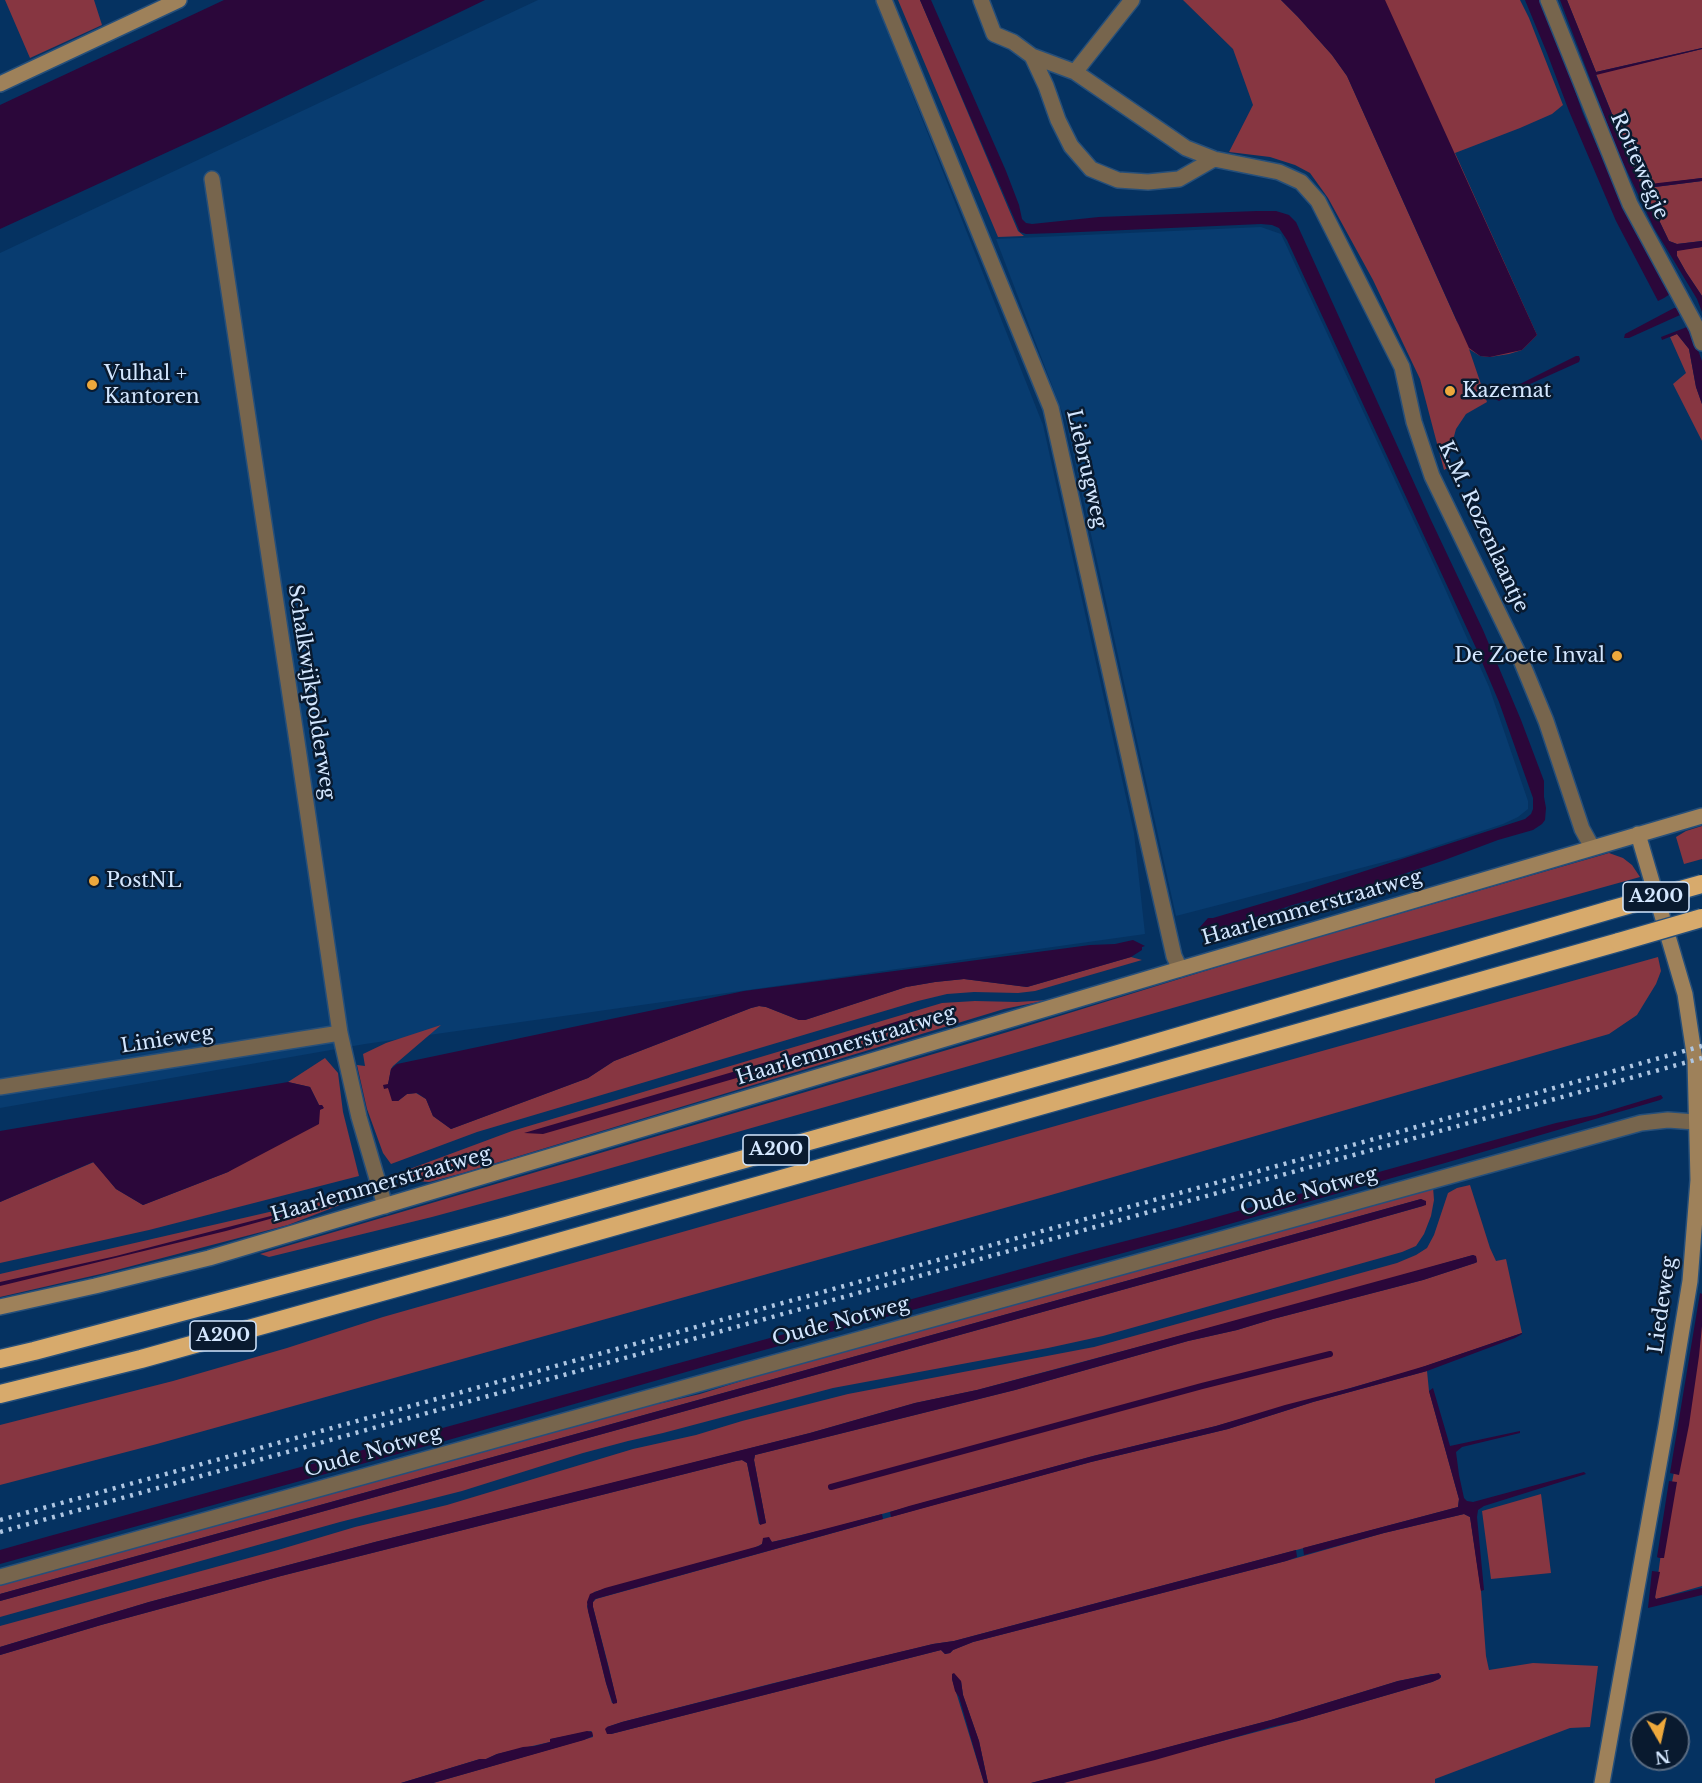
<!DOCTYPE html>
<style>
body{margin:0}
#map{position:relative;width:1702px;height:1783px;overflow:hidden;background:#053261;font-family:"Libre Baskerville",serif}
canvas{display:block}
.north{position:absolute;left:1630px;top:1711px;width:60px;height:60px;box-sizing:border-box;background:#091a2f;border:2px solid #5a6c82;border-radius:50%;rotate:171deg;font-size:16px;font-weight:700;line-height:24px;text-align:center;color:#d4e7ff}
.north::after{content:'';display:block;margin:auto;width:21px;height:27px;background:#eda83c;clip-path:polygon(50% 0,100% 100%,50% 72%,0 100%)}
</style>
<div id="map">
<canvas width="1702" height="1783"></canvas>
<div class="north">N</div>
</div>
<script>
const ctx = document.querySelector('canvas').getContext('2d');
ctx.lineJoin = 'round';
function fillPath(path, color) { ctx.fillStyle = color; ctx.fill(path, 'evenodd'); }
const shape = rows => new Path2D(rows.map(r => 'M' + r).join(''));
function stroke(path, color, width, dash) { ctx.strokeStyle = color; ctx.lineWidth = width; ctx.lineCap = dash ? 'butt' : 'round'; ctx.setLineDash(dash || []); ctx.stroke(path); }
function write(font, color, halo, rows, align = 'center') {
  ctx.font = font + ' "Libre Baskerville",serif'; ctx.lineWidth = 5; ctx.setLineDash([]); ctx.textBaseline = 'middle'; ctx.strokeStyle = halo; ctx.fillStyle = color; for (const [text, x, y, turn = 0] of rows) {
    ctx.save(); ctx.translate(x, y); ctx.rotate((+turn || 0) * Math.PI / 180); ctx.textAlign = isNaN(turn) ? turn : align; if (halo) ctx.strokeText(text, 0, 0); ctx.fillText(text, 0, 0); ctx.restore();
  }
}
fillPath(shape([
 [538,0,875,0,1043,425,1134,833,1145,934,365,1044,0,1108,0,253],
 [1261,227,1281,234,1437,571,1489,687,1528,801,1528,809,1518,817,1503,824,1403,857,1176,916,1066,422,996,239]
]), '#083c70');
fillPath(shape([
 [5,0,94,0,102,25,30,58],
 [898,0,920,0,1018,231,1024,236,998,237],
 [1183,0,1281,0,1298,17,1332,55,1347,76,1458,324,1374,0,1520,0,1529,18,1563,105,1552,114,1520,128,1455,153,1537,335,1522,350,1509,354,1490,357,1480,356,1469,349,1487,402,1466,414,1456,429,1450,451,1448,468,1444,470,1420,379,1373,280,1328,198,1310,173,1295,165,1270,157,1229,152,1253,105,1233,49],
 [1567,0,1702,0,1702,48,1596,72],
 [1702,49,1702,178,1641,186,1596,74],
 [1702,181,1702,241,1677,244,1669,241,1646,193,1647,188],
 [1702,247,1702,296,1686,272,1677,256,1677,250],
 [1677,334,1689,349,1696,387,1702,404,1702,441,1673,384,1686,373,1670,337],
 [1702,826,1702,859,1684,864,1676,837,1686,831],
 [1609,853,1623,858,1632,865,1640,877,1334,962,576,1178,432,1217,269,1257,260,1254,1011,1031,1260,954],
 [1131,957,1142,960,1035,991,1018,993,974,992,947,994,918,1001,477,1132,391,1164,383,1153,367,1109,357,1065,365,1066,363,1054,386,1043,441,1025,393,1066,391,1069,388,1085,384,1085,384,1088,388,1088,398,1101,407,1094,416,1093,426,1099,433,1116,451,1129,588,1078,614,1061,751,1008,759,1006,766,1007,799,1020,805,1020,906,987,935,982,964,979,1027,987],
 [1658,957,1661,971,1656,984,1637,1015,1609,1034,1051,1195,157,1444,0,1485,0,1425,173,1381,287,1348,383,1317,1154,1098],
 [1048,1000,1004,1009,463,1173,429,1182,415,1181,404,1178,399,1173,512,1131,942,1003,975,1001,1017,1002],
 [325,1058,338,1073,343,1112,359,1176,149,1230,0,1263,0,1202,94,1162,116,1189,143,1205,228,1172,320,1109,323,1109,322,1105,319,1105,310,1087,288,1082],
 [1470,1185,1490,1248,1496,1261,1506,1259,1522,1333,1414,1370,1216,1426,1093,1456,831,1528,772,1542,764,1538,762,1544,754,1548,594,1592,587,1606,606,1683,612,1703,617,1703,609,1668,593,1607,593,1602,596,1599,930,1506,1091,1462,1228,1429,1313,1402,1427,1371,1429,1391,1459,1499,1458,1507,954,1641,933,1644,770,1684,622,1722,607,1727,611,1734,941,1650,945,1654,950,1653,953,1650,973,1642,1286,1561,1384,1533,1464,1514,1470,1517,1471,1523,1481,1591,1486,1656,1489,1670,1533,1663,1598,1666,1590,1727,1570,1728,1435,1779,1435,1783,1063,1783,1298,1721,1432,1682,1439,1679,1441,1677,1441,1675,1432,1674,1398,1681,1271,1720,1071,1773,1031,1783,988,1783,979,1741,963,1695,961,1681,952,1679,984,1783,433,1783,593,1737,592,1732,591,1731,551,1739,550,1742,497,1754,486,1759,480,1759,401,1783,0,1783,0,1655,101,1625,281,1576,736,1461,742,1460,747,1463,759,1524,766,1523,754,1460,755,1455,1015,1390,1188,1341,1237,1330,1273,1319,1423,1280,1475,1263,1477,1262,1476,1257,1473,1255,1351,1290,977,1390,915,1403,810,1433,640,1476,375,1542,149,1602,0,1647,0,1626,278,1550,355,1527,447,1505,633,1449,696,1435,742,1421,848,1394,1094,1347,1397,1263,1416,1255,1427,1248,1434,1235,1448,1193,1457,1188],
 [1433,1187,1434,1200,1431,1216,1424,1234,1416,1246,1402,1252,1103,1336,1048,1348,833,1388,663,1433,628,1441,583,1453,462,1491,340,1522,0,1617,0,1601,1331,1232,1423,1206,1426,1203,1421,1199,0,1594,0,1584,632,1408,662,1403,700,1394,802,1362],
 [352,1192,340,1205,288,1225,105,1273,0,1297,0,1274,265,1213],
 [1702,1301,1702,1586,1656,1599,1655,1598,1667,1508,1682,1431],
 [1541,1494,1551,1573,1491,1579,1482,1511]
]), '#873641');
fillPath(shape([
 [224,0,485,0,220,128,0,229,0,105],
 [920,0,931,0,938,16,1006,171,1019,205,1022,219,1026,223,1032,224,1099,217,1257,211,1276,211,1289,215,1296,222,1430,518,1483,630,1521,720,1544,781,1544,797,1546,808,1545,820,1542,824,1533,830,1498,840,1442,861,1356,890,1296,904,1201,935,1200,927,1208,918,1213,918,1294,894,1525,819,1531,814,1533,809,1533,798,1499,702,1476,648,1287,240,1279,228,1272,225,1261,224,1057,233,1026,234,1020,232],
 [1281,0,1385,0,1537,335,1522,350,1490,357,1480,356,1469,348,1347,76,1332,55,1298,17],
 [1525,0,1540,0,1563,56,1583,114,1604,162,1632,224,1670,294,1664,298,1658,301,1616,221,1569,111,1547,53],
 [1560,0,1567,0,1596,72,1702,48,1702,49,1596,75,1641,185,1702,178,1702,181,1647,188,1646,193,1669,241,1677,244,1702,241,1702,247,1677,251,1677,256,1686,272,1702,296,1702,312,1697,299,1654,228,1619,154],
 [1674,308,1677,308,1680,315,1629,338,1624,338,1625,334],
 [1687,327,1691,331,1702,361,1702,404,1696,387,1689,349,1677,334,1662,340,1661,337],
 [1576,356,1579,356,1580,359,1579,362,1530,384,1499,401,1495,399,1504,392],
 [1133,940,1145,946,1142,947,1142,950,1131,957,1027,987,964,979,935,982,906,987,805,1020,799,1020,766,1007,759,1006,751,1008,614,1061,588,1078,451,1129,433,1116,426,1099,417,1093,407,1094,398,1101,392,1101,388,1088,384,1089,383,1085,388,1084,391,1069,397,1064,744,991,1090,945,1115,944],
 [933,1013,935,1015,747,1075,543,1134,524,1133,777,1059,908,1018],
 [288,1082,310,1087,319,1105,322,1105,324,1108,320,1110,319,1124,228,1172,143,1205,116,1189,93,1162,0,1202,0,1131],
 [1661,1095,1663,1098,1660,1100,1445,1163,1212,1229,742,1356,452,1439,0,1564,0,1550,46,1537,1083,1252,1180,1227,1556,1123,1595,1115],
 [1421,1199,1426,1201,1426,1205,1331,1232,0,1601,0,1594],
 [313,1203,317,1204,314,1206,299,1211,226,1231,0,1286,0,1282,116,1256,294,1210],
 [1473,1255,1476,1256,1477,1262,1475,1263,1423,1280,1273,1319,1237,1330,1188,1341,1015,1390,755,1455,754,1460,766,1523,760,1525,747,1463,742,1460,736,1461,281,1576,101,1625,0,1655,0,1647,149,1602,375,1542,810,1433,915,1403,977,1390,1072,1365],
 [1700,1293,1702,1294,1702,1326,1699,1356,1689,1425,1679,1475,1670,1473],
 [1522,1333,1522,1334,1515,1338,1427,1371,1313,1402,1228,1429,1091,1462,891,1517,890,1512,909,1506,1093,1456,1216,1426,1285,1405,1351,1388,1425,1366],
 [1433,1388,1450,1446,1520,1431,1520,1433,1462,1447,1456,1452,1459,1475,1464,1498,1467,1501,1473,1502,1584,1472,1586,1474,1484,1506,1478,1510,1477,1517,1484,1590,1481,1591,1480,1586,1470,1517,1464,1514,1384,1533,1304,1555,1303,1548,1458,1507,1459,1499,1429,1391],
 [1669,1481,1677,1482,1664,1558,1659,1558,1657,1557],
 [882,1514,883,1519,595,1599,593,1602,593,1607,617,1701,617,1703,613,1704,606,1683,588,1611,587,1602,590,1594,605,1588,759,1546,762,1544,763,1538,769,1537,772,1542,790,1538],
 [1296,1550,1297,1557,1286,1561,973,1642,953,1650,950,1653,945,1654,941,1650,611,1734,607,1734,605,1729,607,1727,622,1722,858,1662,933,1644,954,1641],
 [1652,1571,1660,1572,1655,1597,1656,1599,1702,1588,1702,1595,1648,1608],
 [954,1673,961,1681,963,1695,979,1741,988,1783,984,1783,959,1697,955,1691,952,1679,952,1674],
 [1439,1673,1441,1677,1439,1679,1432,1682,1298,1721,1271,1727,1155,1760,1063,1783,1031,1783,1271,1720,1398,1681],
 [587,1731,592,1732,593,1736,584,1740,433,1783,401,1783,480,1759,486,1759,497,1754,523,1747,535,1746,550,1742,550,1739]
]), '#2b073a');
stroke(shape([
 [831,1487,1202,1386,1330,1354]
]), '#2b073a', 6);
const street = shape([
 [884,0,1051,408,1149,846,1174,956,1180,969],
 [981,0,994,34,1013,42,1032,56,1046,86,1058,120,1071,146,1091,169,1118,180,1148,182,1179,179,1214,159],
 [1132,0,1075,72,1186,148,1214,159,1279,172,1301,182,1318,201,1402,367,1414,422,1432,476,1518,653,1546,721,1582,829,1592,847],
 [1548,0,1630,204,1697,328,1702,343],
 [1032,56,1075,72],
 [212,179,298,748,340,1033,359,1117,385,1206],
 [0,1087,340,1033],
 [0,1577,1641,1123,1668,1120,1695,1122]
]);
const secondary = shape([
 [0,84,179,0],
 [0,1307,95,1286,209,1258,1180,969,1702,816],
 [1602,1783,1666,1426,1690,1281,1698,1180,1695,1060,1685,994,1638,834]
]);
const highway = shape([
 [0,1359,34,1351,506,1226,1115,1055,1610,910],
 [0,1394,141,1359,446,1274,1619,942]
]);
stroke(street, '#264f7a', 18);
stroke(secondary, '#264f7a', 18);
stroke(highway, '#264f7a', 21);
stroke(street, '#77654d', 15);
stroke(secondary, '#9e815a', 15);
stroke(highway, '#d7aa6c', 18);
stroke(shape([
 [0,1520,1367,1141,1702,1046],
 [0,1532,1702,1058]
]), '#aec6e2', 4.5, [3, 6]);
const highwayBridge = shape([
 [1610,910,1702,884],
 [1619,942,1702,918]
]);
stroke(highwayBridge, '#264f7a', 21, []);
stroke(highwayBridge, '#d7aa6c', 18);
for (const [x, y, r, color] of [
 [92,385,6,"#eda83c"],
 [1450,391,6,"#eda83c"],
 [1617,656,6,"#eda83c"],
 [94,881,6,"#eda83c"]
]) { const dot = new Path2D(); dot.arc(x, y, r, 0, 2 * Math.PI); ctx.fillStyle = color; ctx.fill(dot); stroke(dot, '#091a2f', 2); }
for (const [x, y, w] of [
 [1656,897,66],
 [776,1150,66],
 [223,1336,66]
]) { const box = new Path2D(); box.roundRect(x - w / 2, y - 15, w, 30, 4.5); ctx.fillStyle = '#091a2f'; ctx.fill(box); stroke(box, '#d4e7ff', 1.5); }
write('bold 18px', '#d4e7ff', null, [
 ["A200",1656,897],
 ["A200",776,1150],
 ["A200",223,1336]
]);
write('20px', '#d4e7ff', '#091a2f', [
 ["Rottewegje",1639,166,66],
 ["Liebrugweg",1086,469,77],
 ["K.M. Rozenlaantje",1483,527,65],
 ["Schalkwijkpolderweg",311,692,81],
 ["Haarlemmerstraatweg",1312,908,-16],
 ["Linieweg",167,1040,-9],
 ["Haarlemmerstraatweg",846,1046,-17],
 ["Haarlemmerstraatweg",381,1185,-16],
 ["Oude Notweg",1309,1192,-15],
 ["Liedeweg",1663,1305,-82],
 ["Oude Notweg",841,1322,-15],
 ["Oude Notweg",373,1452,-16]
]);
write('20px', '#d4e7ff', '#091a2f', [
 ["Vulhal +",104,374],
 ["Kantoren",104,397],
 ["Kazemat",1462,391],
 ["De Zoete Inval",1605,656,"right"],
 ["PostNL",106,881]
], 'left');
</script>
